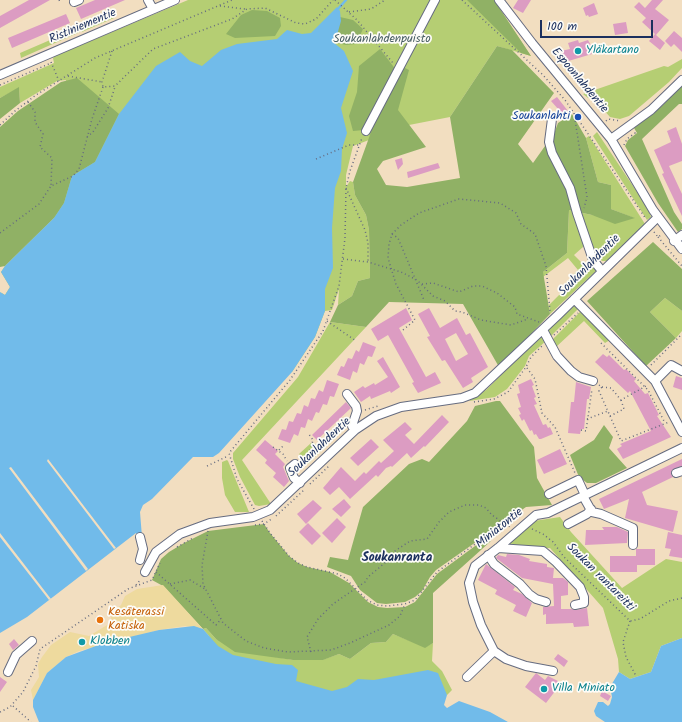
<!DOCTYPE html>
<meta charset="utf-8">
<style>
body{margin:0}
#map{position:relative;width:682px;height:722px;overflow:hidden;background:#f2dec0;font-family:Kalam,sans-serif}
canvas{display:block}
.scale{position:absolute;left:540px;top:20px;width:113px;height:18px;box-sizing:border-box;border:2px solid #1b2f5e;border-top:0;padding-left:5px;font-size:12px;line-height:14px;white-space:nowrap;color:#1b2f5e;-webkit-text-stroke:3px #fdfcf7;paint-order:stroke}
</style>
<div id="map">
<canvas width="682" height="722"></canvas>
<div class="scale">100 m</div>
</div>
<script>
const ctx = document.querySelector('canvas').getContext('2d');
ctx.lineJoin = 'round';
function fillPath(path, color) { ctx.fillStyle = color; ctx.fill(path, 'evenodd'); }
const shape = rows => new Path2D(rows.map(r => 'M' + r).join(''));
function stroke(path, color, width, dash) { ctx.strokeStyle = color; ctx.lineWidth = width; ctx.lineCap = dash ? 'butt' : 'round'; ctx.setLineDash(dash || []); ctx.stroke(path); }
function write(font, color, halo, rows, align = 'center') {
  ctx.font = font + ' Kalam,sans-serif'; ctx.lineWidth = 3.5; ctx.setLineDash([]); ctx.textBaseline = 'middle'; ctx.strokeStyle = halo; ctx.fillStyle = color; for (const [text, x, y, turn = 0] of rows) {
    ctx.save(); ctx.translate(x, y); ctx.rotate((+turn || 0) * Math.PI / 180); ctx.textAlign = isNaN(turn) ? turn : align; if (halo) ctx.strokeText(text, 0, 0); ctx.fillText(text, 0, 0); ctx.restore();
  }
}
fillPath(shape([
 [188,0,494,0,531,56,497,46,450,117,409,125,353,146,346,175,346,187,350,181,353,182,355,195,366,215,369,230,370,278,358,281,352,296,338,305,339,289,332,310,325,311,315,337,292,372,69,362,0,292,5,295,10,287,1,272,5,266,54,218,66,80,57,81,20,103,19,88,0,98,0,87,54,63,53,58,55,56],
 [112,14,114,18,82,32,80,27],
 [78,28,80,32,21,58,20,53],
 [682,59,682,68,669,82,629,116,620,119,610,117,593,98,588,98,583,94,664,66,668,67],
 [597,132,649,210,651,217,647,220,593,136],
 [589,136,645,224,607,261,602,261,595,253,587,237,578,212,592,215,634,218,611,209,611,185,598,182,586,138],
 [569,210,574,211,585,241,583,247,574,255,582,263,591,263,596,265,596,271,550,314,549,305,561,293,567,282,578,270,568,258,543,277,543,272,567,253],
 [665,298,682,311,682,331,676,338,650,312],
 [575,306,579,308,551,336,548,330,570,307],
 [582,310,610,340,605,343,584,321,556,347,552,340],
 [330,322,366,327,242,460,271,504,259,506,255,505,240,477,233,459,233,453,298,377],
 [543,334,547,340,529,356,525,366,507,389,495,397,469,401,486,390],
 [311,443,320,445,324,448,308,464,299,454],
 [227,460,228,461,249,512,235,512,225,495,222,478,222,462],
 [560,517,571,532,622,588,666,559,682,562,682,638,661,646,651,672,630,679,619,672,618,659,603,608,550,548,526,548,507,544,534,521],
 [206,628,216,639,270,656,293,660,322,660,339,654,350,659,371,643,386,642,393,634,425,647,433,643,432,661,442,671,452,690,447,695,435,690,394,722,227,722,209,636,203,629]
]), '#b5ce73');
fillPath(shape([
 [467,0,494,0,531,56,521,53],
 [252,10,267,11,280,18,281,26,275,36,235,38,226,34,241,15],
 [340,17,353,20,363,29,356,44,346,45,333,42,337,35],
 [497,46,512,50,554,93,518,144,533,163,545,146,552,139,558,123,572,114,586,138,598,182,611,185,611,209,635,218,615,224,592,215,569,210,567,253,543,272,550,314,499,367,463,304,389,302,366,327,330,322,338,305,352,296,358,281,370,278,369,230,366,215,355,195,353,182,379,110,403,67,409,70,398,110,426,147,383,161,377,169,386,185,407,187,460,178,450,117],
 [380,49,396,70,364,130,353,131,349,116,357,92,359,66],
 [77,78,119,114,95,162,72,176,64,203,54,218,5,266,0,267,0,127,18,111,61,82],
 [682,84,682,104,679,104,642,139,674,212,682,224,682,229,678,232,658,203,625,146,628,140,637,133,634,128,663,105],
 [19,87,20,103,0,119,0,98],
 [653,242,682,269,682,311,665,298,650,312,676,338,646,366,587,301],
 [496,401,500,401,534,447,537,478,552,505,526,507,436,570,430,577,422,591,415,597,405,602,386,604,377,603,360,590,351,576,327,567,330,557,348,560,363,507,409,464,422,459,429,462,467,421,475,406],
 [604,425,613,437,609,448,627,468,596,483,587,483,579,477,570,455,594,440],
 [264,524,270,533,289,556,298,563,307,567,330,572,349,583,368,602,378,607,387,608,405,607,415,602,437,574,486,538,491,541,433,593,433,643,425,648,393,634,386,642,371,643,350,659,339,654,323,660,293,660,235,652,216,639,206,628,203,629,163,586,152,580,161,559,169,552,184,543,208,531]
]), '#90b165');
fillPath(shape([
 [163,585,203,629,185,626,159,630,79,651,66,657,47,673,33,700,31,690,39,677,38,664,42,657,51,645,70,632,89,636,112,622,110,614,121,605,125,596,137,589]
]), '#eeda9e');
fillPath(shape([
 [337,7,340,11,341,21,337,35,333,42,344,51,353,71,341,108,347,133,342,149,341,171,335,188,332,228,333,268,325,289,325,311,315,337,292,372,219,453,213,457,193,457,152,499,143,505,140,512,142,537,138,538,136,533,27,617,0,633,0,292,5,295,10,287,1,272,5,266,54,218,64,203,72,176,95,162,119,114,156,66,180,52,190,61,202,66,221,50,237,44,277,39,287,30,302,34,311,33],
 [194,626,203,629,218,646,233,655,276,664,292,665,298,670,296,681,332,691,347,687,358,679,374,680,428,670,438,673,447,695,444,705,447,708,459,701,490,712,508,722,39,722,33,707,33,700,47,673,66,657,104,643,159,630],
 [682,638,682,722,605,722,596,716,594,711,598,702,603,702,608,706,610,704,612,697,610,687,619,672,630,679,651,672,661,646]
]), '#71bbea');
fillPath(shape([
 [48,459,116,548,114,549,47,461],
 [11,467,88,569,86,571,9,468],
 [0,533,51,599,49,600,0,537]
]), '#f2dec0');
stroke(shape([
 [337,10,346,0]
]), '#71bbea', 2.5);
fillPath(shape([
 [29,0,50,0,0,28,0,16],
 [95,0,125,0,81,19,76,8],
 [518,0,531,0,523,13,513,8],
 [652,0,663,0,655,9,669,20,656,35,665,43,660,50,649,41,655,34,642,22,646,18,634,7,639,2,645,8],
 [594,3,598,14,589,17,588,15,586,16,583,8],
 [66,14,70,23,12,48,8,38],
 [626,22,628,33,615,35,613,24],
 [674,31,682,38,682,52,674,44,671,47,665,41],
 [578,40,579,43,588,40,594,51,591,52,592,54,565,62,561,51,570,49,568,43],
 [557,97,568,111,559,118,555,113,559,110,551,101],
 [676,127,682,144,682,161,669,166,682,194,682,216,662,174,664,173,654,150,671,142,667,131],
 [402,158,403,164,398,170,395,160],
 [438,163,440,168,408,178,407,172],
 [406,308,412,320,399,328,426,377,435,372,441,383,418,393,412,383,414,382,388,335,378,341,371,329],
 [429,308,440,328,457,318,466,335,470,333,488,367,471,378,473,382,463,388,445,360,442,361,427,337,430,336,418,314],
 [456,333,468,354,456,361,445,339],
 [363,342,376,347,372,357,368,356,364,365,360,363,357,373,353,371,350,380,337,375,341,366,344,367,348,358,352,359,356,350,359,352],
 [603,354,607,357,609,355,624,370,626,369,636,379,634,381,645,394,648,393,659,415,657,416,671,437,623,459,617,449,622,446,620,444,651,431,630,391,628,393,595,362],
 [383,357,400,387,391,393,390,391,371,399,370,396,361,402,354,392,363,386,365,388,374,383,375,385,388,377,377,361],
 [676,376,682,378,682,390,673,387],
 [531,379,534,385,532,386,536,397,534,398,537,404,534,405,543,425,546,424,548,428,550,427,553,434,541,439,539,439,536,434,534,435,532,430,530,431,524,419,522,421,519,415,521,414,518,408,521,407,517,394,520,393,518,385],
 [327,380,339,384,334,397,330,396,327,405,323,404,319,413,316,412,312,421,308,419,305,428,301,427,298,436,294,434,290,443,278,439,282,429,286,430,289,421,293,422,297,413,301,414,304,405,308,407,311,398,315,399,319,390,323,392],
 [576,382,591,387,589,399,587,399,584,429,581,429,580,434,568,433,571,402,574,402],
 [346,402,351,408,317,440,312,435],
 [442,415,449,422,425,447,424,446,411,458,407,453,392,467,391,466,386,468,378,477,376,475,350,499,339,487,330,495,323,488,341,467,355,481,364,472,366,474,379,461,381,463,394,451,383,440,405,422,412,429,405,435,414,444],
 [371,439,379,447,358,466,350,458],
 [265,440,278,451,275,454,285,464,283,467,289,481,284,487,273,477,276,473,265,463,267,460,256,450],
 [560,449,567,464,544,474,537,460],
 [682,459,682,466,672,470,671,474,673,477,642,492,647,505,678,511,673,532,625,518,629,499,604,509,599,499],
 [344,499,351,507,341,517,332,509],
 [313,500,322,508,306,524,297,514],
 [337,518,346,527,332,543,322,533],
 [308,523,321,536,312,545,299,532],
 [602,527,617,527,628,532,627,543,585,545,586,530,604,530],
 [668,532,682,535,682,558,669,556,671,549,665,548],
 [636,549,655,549,655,565,637,565,637,572,610,572,610,556,636,556],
 [507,554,519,555,530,559,529,561,547,564,547,567,554,568,553,578,563,578,568,582,568,595,561,596,561,609,571,609,576,610,587,608,589,626,574,627,573,623,546,624,546,614,543,615,543,607,554,606,553,584,522,578,496,558,498,555,506,557],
 [486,564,515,587,513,590,522,594,532,603,526,617,513,611,516,605,495,594,497,590,478,580],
 [14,639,19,645,13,650,9,644],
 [558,654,568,661,564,667,554,659],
 [536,673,545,680,548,676,558,681,553,688,556,690,546,703,525,687],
 [0,677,7,682,0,692],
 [602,691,611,696,608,701,600,696]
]), '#dc9cc2');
const minor = shape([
 [148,0,153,9],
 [499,0,532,43,611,139,653,210,682,249],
 [74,2,79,0],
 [0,75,175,0],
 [552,119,549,142,552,153,570,188,577,213,593,260,602,271],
 [366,131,435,0],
 [611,139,651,110,682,80],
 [674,241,682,235],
 [574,299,655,381,682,432],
 [543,330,557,356,571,371,579,377,593,381],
 [655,381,671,365,682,371],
 [347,394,356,406,357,411,352,426,355,430],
 [295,464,290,468,294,478,300,483],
 [676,473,682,471],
 [549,494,578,480,585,495],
 [583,496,592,512,601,514,633,528,633,545],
 [568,524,587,514,591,509],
 [140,537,143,549,140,560],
 [498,548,543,551,556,562,580,587,584,597,584,603,575,605],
 [488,555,494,564,520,584,529,594,536,599,546,602],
 [145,572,156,552,180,534,210,523,253,517,270,510,355,430,376,416,401,407,462,398,475,393,558,315,658,217],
 [553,671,526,666,506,659,494,651,481,625,473,602,469,583,475,566,498,548,536,515,548,513,682,448],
 [8,672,16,655,32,641],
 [467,677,494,651]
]);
stroke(minor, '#666c80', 10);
stroke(shape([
 [59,0,61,3],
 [335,0,357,20,393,63],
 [462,0,543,75,565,100,646,219],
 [220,6,245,9],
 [349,12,371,9,385,0],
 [112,51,102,82,103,87,115,86,153,49,232,19,247,9,265,8,296,23,305,24,316,19,333,0],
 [51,62,59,81],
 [68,76,102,82],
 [0,85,51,63],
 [28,102,35,112,35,122,43,134,40,147,52,158,51,186],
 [574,113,587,197,584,208],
 [606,121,608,119,621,121],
 [0,125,15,111,36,95,95,58,232,0],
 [87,137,93,132,108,108,115,87],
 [624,145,627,139,635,133,634,132],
 [316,159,349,145,359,145],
 [346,188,365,230,368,243,368,261],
 [654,232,658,237,661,235],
 [0,233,39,204,51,186,73,176,79,169,92,119,103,87],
 [392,234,398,238,424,300],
 [658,237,682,266],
 [343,259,368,262,401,272,417,280,433,296,445,301,455,311,462,312,481,320,511,325,528,319],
 [422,284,433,283,459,292,473,286,482,286,497,293,515,307,517,314,539,322],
 [327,321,356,341],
 [403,330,415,320,396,284,391,268,388,258,389,244,392,234,401,225,419,213,459,199,500,203,516,213,521,224,535,234,546,266,550,311],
 [554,335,578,313],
 [601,343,648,390,665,423],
 [651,365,682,334],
 [527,368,535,379,542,413,555,427,575,473],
 [599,385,602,387,599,391,621,441,669,422],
 [602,387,611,388,621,400,646,386],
 [474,402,494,399,508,392,526,367,531,357,542,346],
 [365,410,378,406],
 [610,416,624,409,621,400],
 [587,419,608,411],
 [581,430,586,431,592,389],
 [273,447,283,454,287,461],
 [279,450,283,446],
 [207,466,228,456],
 [302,468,307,463,313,440,308,433],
 [310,484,329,466],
 [254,509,237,479,229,453,290,380,323,331,339,286,345,238,346,188,350,171,362,138],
 [276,516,304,490],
 [262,521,270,533,289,556,298,563,307,567,338,574,345,578,367,600,377,605,387,606,405,604,415,600,437,572,486,536,500,528,512,526],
 [255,525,264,524,273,518],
 [532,529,543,534,553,542,564,557,630,621,640,619,669,601,682,598],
 [208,531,202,565,203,584,223,623,246,641,264,648,288,652,331,650,350,643,389,625,400,616,405,604],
 [177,547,193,538],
 [156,572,216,625,221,619],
 [170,584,190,580,205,589],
 [136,585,141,579],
 [630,621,623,642,626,657,636,676],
 [311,652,307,637,318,619,333,604,365,582,368,577,386,562,392,553,410,541,427,539,439,522,449,512,465,505,479,505,486,508,492,515,508,526],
 [13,706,31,722],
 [0,712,10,707,23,692,36,666,40,649,128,589,152,580,160,563]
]), '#666c80', 1.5, [1, 3]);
stroke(minor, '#fff', 8);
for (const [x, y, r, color] of [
 [578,51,4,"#0f9aa8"],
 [578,117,4,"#1a4fb4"],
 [100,620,4,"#e8710a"],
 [82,642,4,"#0f9aa8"],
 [544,689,4,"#0f9aa8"]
]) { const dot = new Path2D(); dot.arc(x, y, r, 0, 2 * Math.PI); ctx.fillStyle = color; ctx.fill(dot); stroke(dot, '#fdfcf7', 1.5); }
write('12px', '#1b2f5e', '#fdfcf7', [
 ["Ristiniementie",83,27,-23],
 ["Espoonlahdentie",579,81,50],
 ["Soukanlahdentie",590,266,-45],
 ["Soukanlahdentie",320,448,-43],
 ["Miniatontie",500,529,-39],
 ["Soukan rantareitti",600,578,45]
]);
write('12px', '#495f64', '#fdfcf7', [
 ["Soukanlahdenpuisto",382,40]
]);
write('12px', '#0d838f', '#fdfcf7', [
 ["Yläkartano",586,51],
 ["Klobben",90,642],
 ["Villa Miniato",552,689]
], 'left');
write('12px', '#164399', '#fdfcf7', [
 ["Soukanlahti",570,117]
], 'right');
write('12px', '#c56008', '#fdfcf7', [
 ["Kesäterassi",108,613],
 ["Katiska",108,627]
], 'left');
write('bold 13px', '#1b2f5e', '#fdfcf7', [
 ["Soukanranta",397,559]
]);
</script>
